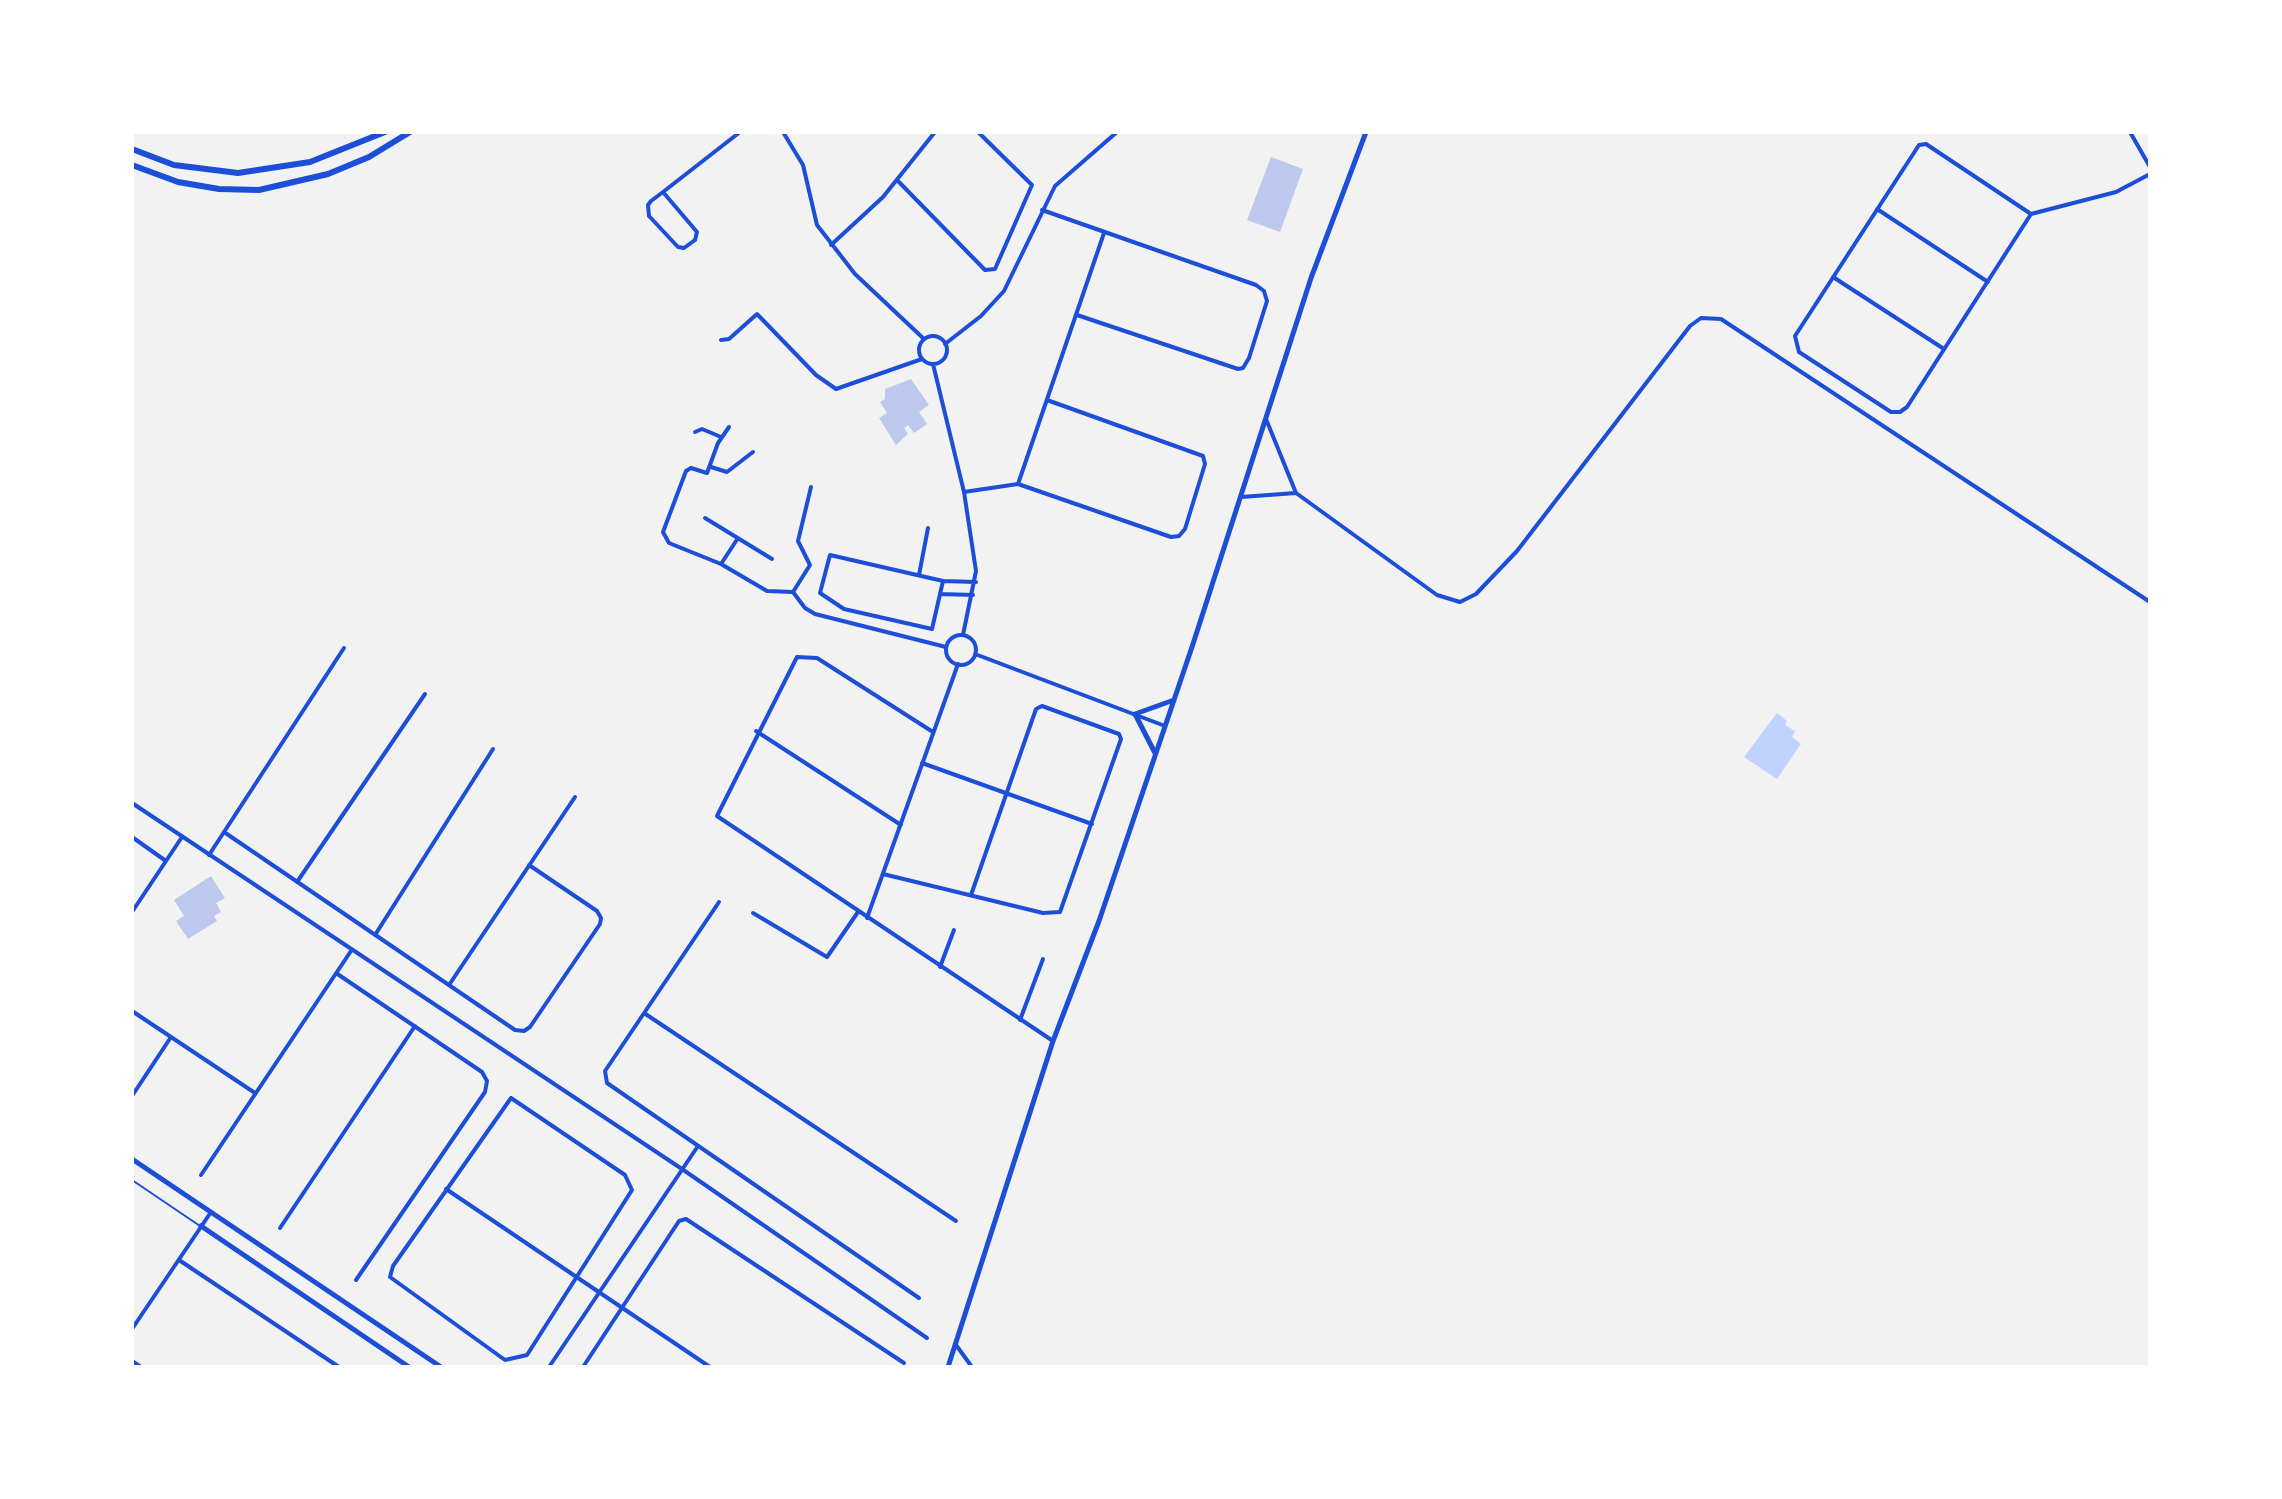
<!DOCTYPE html>
<style>
body{margin:0}
#map{position:relative;width:2282px;height:1499px;overflow:hidden;background:#f2f2f2;font-family:Arial,sans-serif}
canvas{display:block}
.frame{position:absolute;inset:0;border:134px solid #fff;pointer-events:none}
</style>
<div id="map">
<canvas width="2282" height="1499"></canvas>
<div class="frame"></div>
</div>
<script>
const ctx = document.querySelector('canvas').getContext('2d');
ctx.lineJoin = 'round';
function fillPath(path, color) { ctx.fillStyle = color; ctx.fill(path, 'evenodd'); }
const shape = rows => new Path2D(rows.map(r => 'M' + r).join(''));
function stroke(path, color, width, dash) { ctx.strokeStyle = color; ctx.lineWidth = width; ctx.lineCap = dash ? 'butt' : 'round'; ctx.setLineDash(dash || []); ctx.stroke(path); }
fillPath(shape([
 [1777,713,1787,721,1785,725,1795,731,1792,737,1801,744,1777,779,1744,757]
]), '#bfd3fe');
fillPath(shape([
 [1271,157,1303,169,1280,232,1247,220],
 [911,379,929,405,919,412,927,424,914,433,908,425,904,428,908,434,896,445,879,418,887,413,880,402,885,399,885,389],
 [211,876,225,898,216,903,221,912,214,916,217,921,188,939,176,921,184,916,174,900]
]), '#bdc9ec');
stroke(shape([
 [132,1180,200,1226]
]), '#1d4ed8', 2);
stroke(shape([
 [783,132,803,165,817,225,855,274,924,339],
 [2130,132,2150,167],
 [897,180,985,270,995,269,1032,185,978,132],
 [663,192,697,232,695,240,684,248,678,247,649,216,648,205,651,201,663,192,740,132],
 [1877,209,1988,282],
 [1042,210,1256,285,1264,291,1267,301,1249,358,1243,368,1238,369,1077,315],
 [2031,214,1926,144,1919,145,1795,336,1799,352,1891,412,1900,412,1907,407,2031,214,2116,192,2150,174],
 [831,245,883,197,935,132],
 [1833,277,1944,349],
 '919 350a14 14 0 1 1 28 0a14 14 0 1 1-28 0Z',
 [721,340,729,339,757,314,816,375,836,389,922,359],
 [945,344,981,316,1004,291,1055,186,1117,132],
 [933,364,964,492,976,571,963,635],
 [1266,419,1296,493,1437,595,1460,602,1476,594,1517,551,1690,326,1701,318,1721,319,2150,602],
 [729,427,718,443,707,473,691,468,686,471,663,532,669,543,721,564,767,591,793,592,810,565,798,541,811,487],
 [695,432,702,429,721,437],
 [711,467,727,472,753,452],
 [1018,484,1104,233],
 [964,492,1018,484,1171,537,1179,536,1185,529,1205,464,1203,456,1047,400],
 [1241,497,1296,493],
 [705,518,772,559],
 [721,564,738,538],
 [919,575,928,528],
 [943,581,932,629,844,609,820,593,830,555,943,581,976,582],
 [793,592,805,608,815,614,946,647],
 [941,594,973,595],
 '946 650a15 15 0 1 1 30 0a15 15 0 1 1-30 0Z',
 [975,654,1165,726],
 [756,731,901,825],
 [933,732,817,658,797,657,717,816,1053,1041],
 [922,763,1092,824],
 [132,803,682,1169,927,1338],
 [224,832,515,1030,524,1031,530,1027,600,924,601,918,597,911,529,865],
 [132,837,166,861],
 [209,855,344,648],
 [883,874,1043,913,1060,912,1121,739,1119,734,1042,706,1036,709,971,895],
 [297,882,425,694],
 [719,902,605,1071,607,1083,919,1298],
 [132,912,182,837],
 [753,913,827,957,858,912],
 [867,918,958,664],
 [375,935,493,749],
 [940,967,954,930],
 [336,973,482,1072,487,1081,485,1092,356,1280],
 [449,985,575,797],
 [132,1011,255,1093],
 [644,1013,956,1221],
 [1020,1020,1043,959],
 [132,1096,171,1037],
 [511,1098,625,1175,632,1190,527,1355,505,1360,390,1277,393,1266,511,1098],
 [201,1175,351,951],
 [446,1189,710,1367],
 [280,1228,415,1026],
 [179,1260,339,1367],
 [132,1329,211,1212],
 [956,1345,972,1367],
 [132,1361,141,1367],
 [549,1367,698,1146],
 [583,1367,679,1221,686,1219,904,1363]
]), '#1d4ed8', 4);
stroke(shape([
 [1155,753,1135,714,1174,700],
 [132,1159,441,1367],
 [201,1226,409,1367],
 [948,1367,1053,1041,1099,921,1193,644,1311,278,1366,132]
]), '#1d4ed8', 5);
stroke(shape([
 [132,149,174,165,238,173,310,162,385,132],
 [132,165,178,182,219,189,259,190,328,174,369,157,410,132]
]), '#1d4ed8', 6);
</script>
